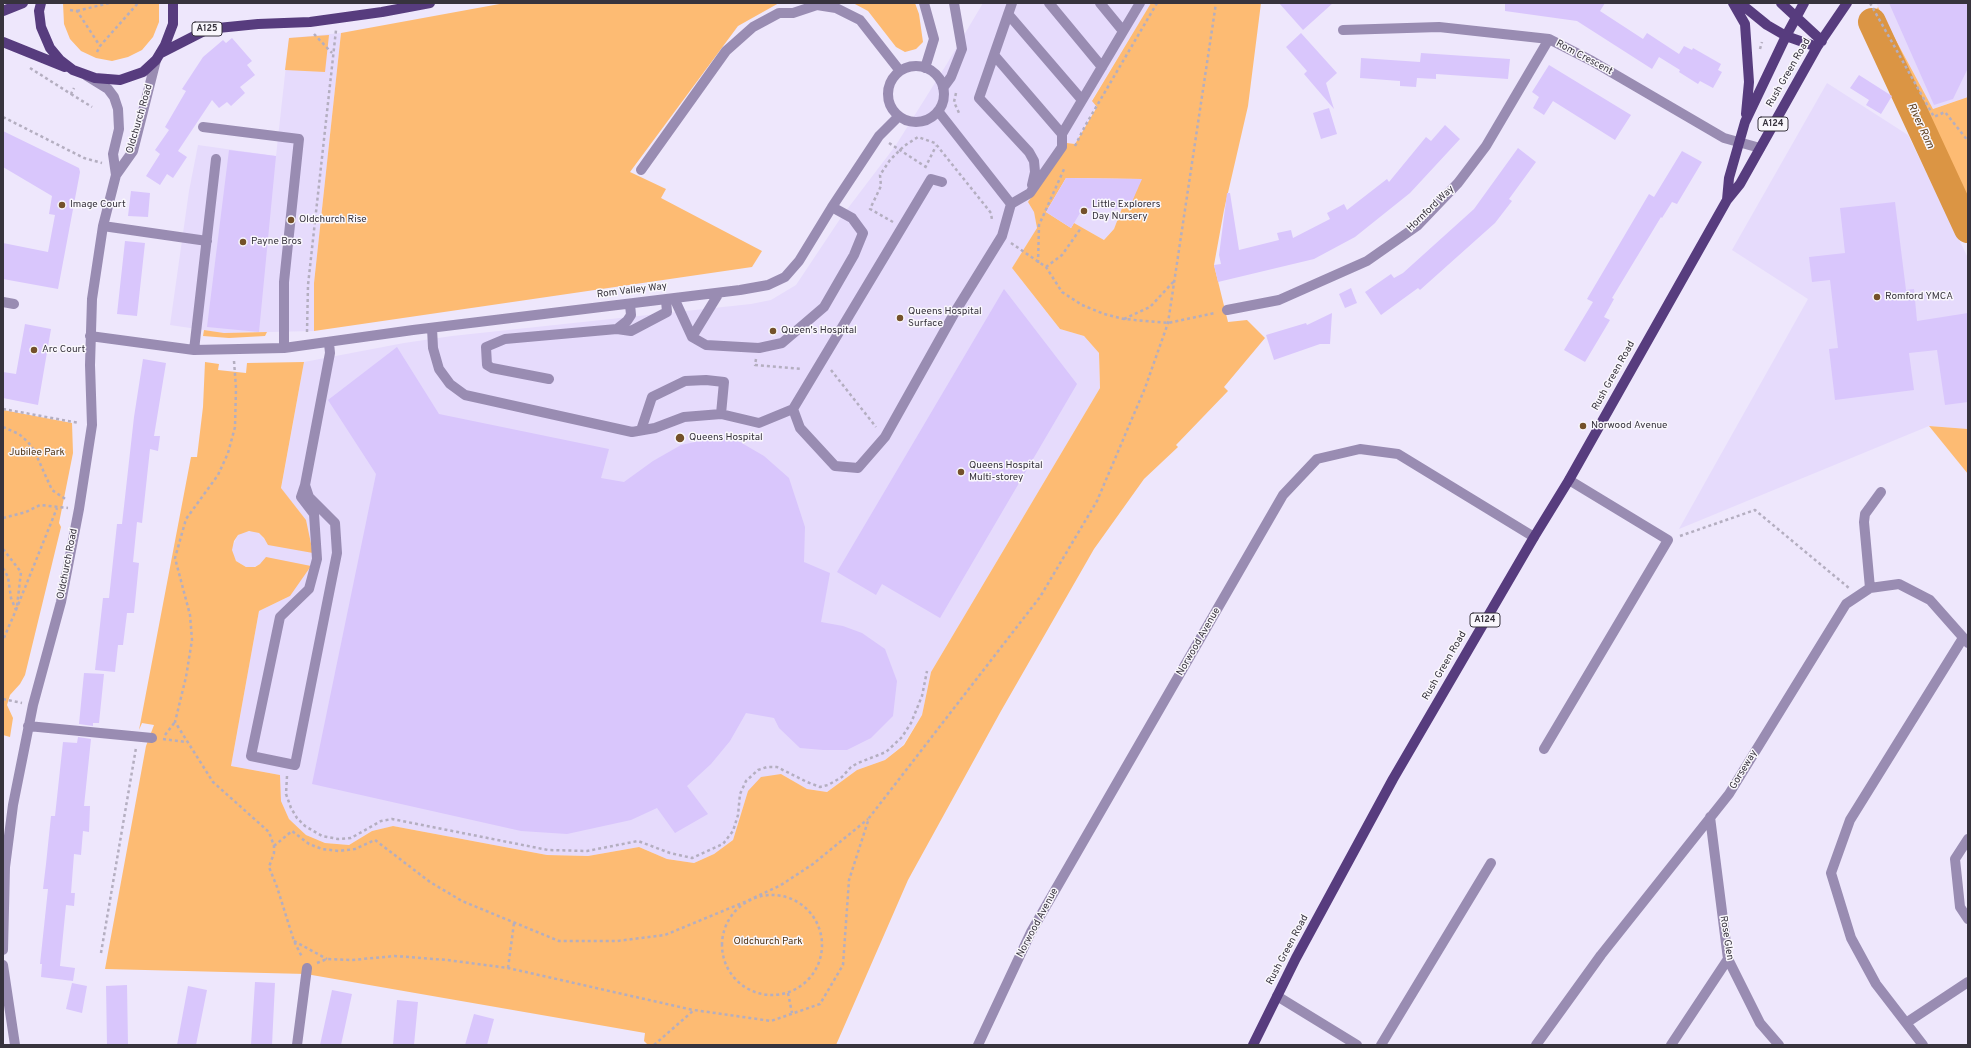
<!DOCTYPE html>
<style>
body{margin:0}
#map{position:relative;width:1971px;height:1048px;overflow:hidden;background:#eee7fc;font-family:Overpass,sans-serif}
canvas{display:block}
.frame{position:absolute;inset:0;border:4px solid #37333d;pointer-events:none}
</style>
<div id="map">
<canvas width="1971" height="1048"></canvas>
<div class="frame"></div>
</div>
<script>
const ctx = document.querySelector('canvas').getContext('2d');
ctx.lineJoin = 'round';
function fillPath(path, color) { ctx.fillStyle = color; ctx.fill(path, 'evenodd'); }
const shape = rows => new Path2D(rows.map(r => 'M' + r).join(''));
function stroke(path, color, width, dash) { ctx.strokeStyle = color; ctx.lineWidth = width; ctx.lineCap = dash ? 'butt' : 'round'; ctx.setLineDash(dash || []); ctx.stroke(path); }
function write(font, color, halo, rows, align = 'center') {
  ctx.font = font + ' Overpass,sans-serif'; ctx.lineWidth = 3; ctx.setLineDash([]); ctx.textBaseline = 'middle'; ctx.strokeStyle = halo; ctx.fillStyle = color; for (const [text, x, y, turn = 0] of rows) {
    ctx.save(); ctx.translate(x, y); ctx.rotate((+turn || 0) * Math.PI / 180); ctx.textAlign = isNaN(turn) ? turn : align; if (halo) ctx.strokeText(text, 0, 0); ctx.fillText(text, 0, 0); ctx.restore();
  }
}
fillPath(shape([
 [983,3,1151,3,1092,100,1097,106,1075,144,1067,143,1034,212,1037,228,1012,268,1060,329,1084,336,1099,353,1100,388,931,672,922,715,903,745,885,760,857,770,827,792,807,789,781,774,748,791,733,840,714,854,694,863,667,859,639,847,588,856,547,855,393,826,372,831,349,845,325,843,306,835,289,819,281,801,280,775,231,766,259,611,290,596,260,564,254,567,246,567,236,561,232,553,232,547,238,535,243,532,252,531,259,533,266,541,306,520,281,489,304,362,404,343,452,336,751,304,771,300,796,285,842,216,896,145,948,62],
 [1876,3,1968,3,1968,97,1933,109],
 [341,33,314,283,314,331,224,333,170,325,189,191,198,145,276,156,289,38],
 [1827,83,1908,135,1968,258,1968,429,1929,426,1679,529,1808,299,1732,250],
 [1066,178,1142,179,1131,204,1124,204,1114,229,1104,240,1074,223,1071,228,1046,212]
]), '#e6dbfc');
fillPath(shape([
 [63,3,159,3,159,22,153,37,142,50,128,57,112,61,96,58,81,51,70,39,64,24],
 [505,3,779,3,738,26,630,172,666,189,661,198,762,251,752,267,314,331,314,283,341,33],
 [853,3,915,3,919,14,923,42,916,49,905,52,896,47,868,11],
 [1151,3,1261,3,1248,106,1224,210,1214,265,1228,322,1247,320,1265,338,1224,387,1228,391,1176,445,1178,447,1144,479,1094,549,1001,711,908,880,836,1045,648,1045,644,1041,645,1033,306,974,105,969,146,746,154,725,142,723,139,730,191,457,197,457,203,407,205,362,219,364,218,370,246,373,247,363,304,362,281,488,306,520,313,553,268,545,264,538,259,533,249,531,238,535,234,541,232,550,236,561,246,567,255,567,260,564,266,557,311,566,290,596,259,611,231,766,280,775,281,801,289,819,306,835,325,843,349,845,372,831,393,826,547,855,588,856,639,847,667,859,694,863,714,854,733,840,748,791,761,777,781,774,807,789,827,792,857,770,885,760,904,745,922,715,931,672,1100,388,1099,353,1084,336,1060,329,1012,268,1037,228,1034,212,1028,202,1067,143,1075,144,1097,107,1092,101],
 [1066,178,1141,179,1131,203,1124,203,1114,229,1104,240,1074,223,1071,228,1046,212],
 [1878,7,1933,109,1968,97,1968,211,1946,162,1873,15],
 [329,35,325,72,285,70,289,38],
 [204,330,224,333,267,332,265,336,229,338,203,336],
 [3,410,72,423,73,453,59,523,61,527,25,675,20,684,10,695,7,705,13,718,10,737,3,735],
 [1929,426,1968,429,1968,474]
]), '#fdbb73');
stroke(shape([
 [1872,22,1968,229]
]), '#db9544', 28);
fillPath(shape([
 [1279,3,1333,3,1303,30],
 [1505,3,1605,3,1600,11,1643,39,1647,33,1679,54,1684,46,1692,50,1693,48,1721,64,1718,70,1722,72,1713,88,1700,81,1698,84,1679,72,1680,70,1659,57,1652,69,1577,21,1505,11],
 [1889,3,1968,3,1968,68,1953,99,1934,105],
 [1301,33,1337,73,1326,83,1334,109,1304,74,1307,71,1286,47],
 [232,38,252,61,247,65,255,75,240,87,245,93,231,106,227,102,219,108,212,100,178,151,187,157,173,178,167,174,160,185,146,176,160,154,155,150,169,130,165,127,186,91,182,89,203,57,223,40,226,43],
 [1421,53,1510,59,1508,79,1436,74,1436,79,1417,78,1416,87,1400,86,1400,81,1360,78,1361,58,1420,62],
 [1549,65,1631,115,1615,140,1553,101,1544,115,1533,108,1539,97,1532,92],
 [1859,75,1892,96,1881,114,1866,105,1869,100,1850,88],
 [1329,108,1337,134,1321,139,1313,113],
 [1445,125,1460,139,1410,193,1355,237,1314,259,1218,282,1214,265,1221,264,1219,255,1227,193,1230,193,1239,250,1279,240,1277,233,1291,230,1293,238,1330,219,1327,213,1344,204,1347,210,1387,179,1389,182,1426,137,1431,141],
 [3,131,79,168,80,172,58,289,3,279,3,243,48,252,55,215,49,214,52,196,3,167],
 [1518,148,1536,162,1509,199,1512,201,1495,223,1420,290,1418,288,1381,315,1365,292,1391,274,1394,278,1403,273,1474,209],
 [229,150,276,156,259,332,207,327],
 [1682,151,1702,162,1677,204,1672,202,1662,218,1661,217,1612,298,1614,299,1604,317,1610,320,1585,362,1564,350,1593,302,1587,299,1649,194,1654,197],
 [1066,178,1142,179,1131,204,1124,203,1122,209,1083,208,1071,228,1046,212],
 [131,191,150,193,148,217,128,216],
 [1895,202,1906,290,1914,289,1917,321,1968,313,1968,402,1945,405,1937,350,1909,353,1914,390,1835,400,1829,349,1838,348,1830,280,1812,282,1809,257,1845,253,1840,208],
 [125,241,145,243,137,316,117,314],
 [1351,288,1357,303,1345,308,1339,294],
 [1004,289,1077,384,940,618,882,584,876,595,837,572],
 [1332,313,1330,344,1320,344,1274,360,1266,335,1306,323,1307,325],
 [25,324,51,329,38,405,3,398,3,372,16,374],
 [397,347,439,414,609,449,601,478,624,482,653,461,681,445,714,438,740,442,764,456,789,478,805,527,804,562,830,573,821,622,843,626,862,633,885,649,897,681,893,716,871,738,847,750,823,750,800,748,779,728,774,718,746,713,730,741,711,764,687,786,708,814,675,833,657,808,631,820,567,834,521,831,312,784,376,474,328,400],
 [143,359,166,363,154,436,160,436,158,451,150,449,142,523,137,522,133,562,139,563,134,613,127,613,123,645,118,645,115,672,95,670,103,598,109,598,117,524,122,524,134,417],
 [84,673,104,674,99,723,93,723,93,726,79,724],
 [78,737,91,739,84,806,90,806,89,832,83,831,81,855,74,854,71,893,75,893,74,906,66,905,60,966,75,968,73,981,41,977,42,964,40,964,48,889,43,889,46,864,51,816,55,816,63,742,77,743],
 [255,982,275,983,272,1045,251,1045],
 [72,983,87,986,82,1013,66,1009],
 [127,985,128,1045,107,1045,106,986],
 [188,986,207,990,196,1045,177,1045],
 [332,990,352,994,341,1045,320,1045],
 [397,1000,418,1002,414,1045,393,1045],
 [474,1014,494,1019,487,1045,465,1045]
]), '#d9c6fc');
stroke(shape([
 [1870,3,1934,117,1945,112,1968,141],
 [70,10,77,11,100,46],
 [77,11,109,3],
 [314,34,332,53],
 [1760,49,1762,42],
 [97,52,100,46,138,3],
 [30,68,71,94,74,88],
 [956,93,954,102,960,115],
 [71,94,92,107],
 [3,117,84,158,102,163],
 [889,143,926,167],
 [1075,146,1085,126,1157,3],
 [925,168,936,146],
 [893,222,870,209,881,186,880,175,890,160,904,146,918,137,935,143,991,213,992,220],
 [1011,243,1046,267,1062,292,1082,305,1104,314,1124,319,1168,323,1215,313],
 [1038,263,1039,225,1065,167],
 [1046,267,1062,255,1081,228],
 [1124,319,1150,307,1175,280],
 [307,332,308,285,336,30],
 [756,359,755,365,802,369],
 [234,361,236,388,235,427,228,453,218,475,186,519,175,558,190,615,192,640,186,677,175,722,213,782,269,832,274,846,274,853,269,867,277,887,294,941,302,957],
 [831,370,876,427],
 [3,409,79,423],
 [3,427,19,434,28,442,34,450,52,490,67,500],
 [3,518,26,512,40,505,68,508],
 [1680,536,1755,510,1849,588],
 [3,549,21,572,17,606],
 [3,568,8,577,11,598,16,610,3,640],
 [16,610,57,508],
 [3,699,22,703],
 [165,735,175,722],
 [163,739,186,742],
 [287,776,286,794,291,808,297,818,305,826,322,836,338,839,351,838,381,821,392,819,548,850,587,851,638,841,670,853,692,858,723,844,733,831,738,815,740,794,746,781,758,770,767,767,777,767,807,782,820,787,828,785,842,777,851,767,858,763,886,752,902,737,911,723,922,696,927,671],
 [274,846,292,831,309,844,322,849,339,851,355,849,375,840,430,882,462,901,559,941,617,941,665,935,747,901,781,885,813,864,868,819],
 '722 945a50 50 0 1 1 100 0a50 50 0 1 1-100 0Z',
 [294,941,327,959],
 [101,953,136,748],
 [317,963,327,959,352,960,395,956,447,960,508,968,693,1010],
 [508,968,514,923],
 [788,993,792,1013],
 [654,1045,694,1010,771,1021,820,1004,843,965,849,880,869,818,1040,597,1097,501,1145,388,1168,323,1216,3]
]), '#b4aec0', 2.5, [3, 3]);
stroke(shape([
 [924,3,934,39,925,68],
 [1012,3,979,98,1029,152,1034,161,1035,172,1032,185],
 [1049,3,1102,67],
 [1100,3,1123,31],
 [1008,14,1082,100],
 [1343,30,1439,27,1549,39,1592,61,1724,138,1760,148],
 [994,55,1062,134],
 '888 94a28 28 0 1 1 56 0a28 28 0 1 1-56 0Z',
 [87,76,108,89,114,97,118,109,119,129,113,154,116,175],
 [943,88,951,77,962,49,954,3],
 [938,111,1011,204,1002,236,955,312,885,437,858,468,835,466,800,428,793,409,931,179,942,182],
 [203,127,299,139,284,282,284,348],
 [641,170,726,51,753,27,779,13,793,13,817,5,836,8,860,20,900,71],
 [1011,204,1030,193,1062,147,1062,134,1140,3],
 [103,226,207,241],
 [674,298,692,337,706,345,759,348,782,343,824,307,854,255,863,233,852,218,832,207],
 [3,302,14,304],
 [1227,310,1279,300,1367,261,1417,226,1458,183,1486,146,1549,39],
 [432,328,433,348,439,369,450,384,465,395,632,432,655,428,684,417,721,414,759,423,793,409],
 [617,329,627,321,631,315,630,304],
 [90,336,194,350,284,348,413,330,740,290,768,285,785,277,799,261,832,207,879,136,899,116],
 [692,337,719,293],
 [194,350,216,159],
 [549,379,492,368,487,365,486,347,505,339,617,329,631,331,667,312,666,300],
 [641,430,652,397,685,381,706,380,724,382,721,414],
 [305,485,309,497,335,523,337,553,295,765,251,756,280,617,309,589,317,559,314,514,301,497,305,485,330,353,329,343],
 [1870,588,1864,522,1865,514,1881,492],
 [28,726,152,738],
 [1544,749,1668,540,1569,480],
 [1710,817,1728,959,1760,1023,1779,1045],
 [1968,839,1955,859,1960,907,1968,919],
 [3,950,5,867,13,805,33,705,61,602,79,509,92,425,90,365,92,299,103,226,116,175,133,151,156,60],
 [3,965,15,1045],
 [1277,996,1357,1045],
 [1906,1023,1968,982],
 [297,1045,307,968],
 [978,1045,1031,932,1283,495,1317,459,1360,449,1398,454,1534,537],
 [1381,1045,1491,863],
 [1536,1045,1601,955,1729,794,1846,604,1870,588,1899,584,1930,600,1968,643],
 [1671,1045,1728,959],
 [1923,1045,1876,984,1851,938,1831,873,1850,820,1963,638]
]), '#998cb2', 10);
stroke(shape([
 [41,3,39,11,41,27,50,48,60,60,73,70,95,78,120,80,143,72,156,60,165,45,173,24,173,3],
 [1733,3,1745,24,1749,82,1746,114],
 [1740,3,1767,25,1786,36,1817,47],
 [1781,3,1822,41],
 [3,11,23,3],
 [3,42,65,67],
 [161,53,208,29,258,24,310,22,382,12,430,3],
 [1727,200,1729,178,1745,122,1786,36,1804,3],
 [1253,1045,1296,958,1393,779,1534,537,1569,480,1727,200,1740,184,1817,47,1847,3]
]), '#573c7e', 10);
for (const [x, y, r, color] of [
 [62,205,4,"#74512a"],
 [1084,211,4,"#74512a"],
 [291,220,4,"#74512a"],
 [243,242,4,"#74512a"],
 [1877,297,4,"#74512a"],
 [900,318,4,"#74512a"],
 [773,331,4,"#74512a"],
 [34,350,4,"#74512a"],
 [1583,426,4,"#74512a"],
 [680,438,5,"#74512a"],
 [961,472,4,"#74512a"]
]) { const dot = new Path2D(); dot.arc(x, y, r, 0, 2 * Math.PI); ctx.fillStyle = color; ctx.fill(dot); stroke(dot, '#f9f7fc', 1.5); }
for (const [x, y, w] of [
 [207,29,30],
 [1773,124,30],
 [1485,620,30]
]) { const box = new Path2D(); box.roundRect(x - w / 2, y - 7, w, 14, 3); ctx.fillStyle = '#f9f7fc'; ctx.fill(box); stroke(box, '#37333d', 1); }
write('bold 9px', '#37333d', null, [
 ["A125",207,29],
 ["A124",1773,124],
 ["A124",1485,620]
]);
write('10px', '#37333d', '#f9f7fc', [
 ["Rom Crescent",1584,58,28],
 ["Rush Green Road",1789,73,-60],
 ["Oldchurch Road",140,119,-74],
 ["Hornford Way",1431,209,-44],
 ["Rom Valley Way",632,291,-7],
 ["Rush Green Road",1614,376,-61],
 ["Oldchurch Road",68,564,-79],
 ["Norwood Avenue",1199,642,-60],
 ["Rush Green Road",1445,666,-60],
 ["Gorseway",1744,770,-59],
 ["Norwood Avenue",1038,923,-62],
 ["Rose Glen",1726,938,81],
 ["Rush Green Road",1288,950,-62]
]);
write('10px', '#37333d', '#f9f7fc', [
 ["Image Court",70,205],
 ["Little Explorers",1092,205],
 ["Day Nursery",1092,217],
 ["Oldchurch Rise",299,220],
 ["Payne Bros",251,242],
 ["Romford YMCA",1885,297],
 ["Queens Hospital",908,312],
 ["Surface",908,324],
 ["Queen's Hospital",781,331],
 ["Arc Court",42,350],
 ["Norwood Avenue",1591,426],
 ["Queens Hospital",689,438],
 ["Queens Hospital",969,466],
 ["Multi-storey",969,478]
], 'left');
write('10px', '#4f3210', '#f9f7fc', [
 ["Jubilee Park",37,453],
 ["Oldchurch Park",768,942]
]);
write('italic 11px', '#5d3f1e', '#f9f7fc', [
 ["River Rom",1920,126,65]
]);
</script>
